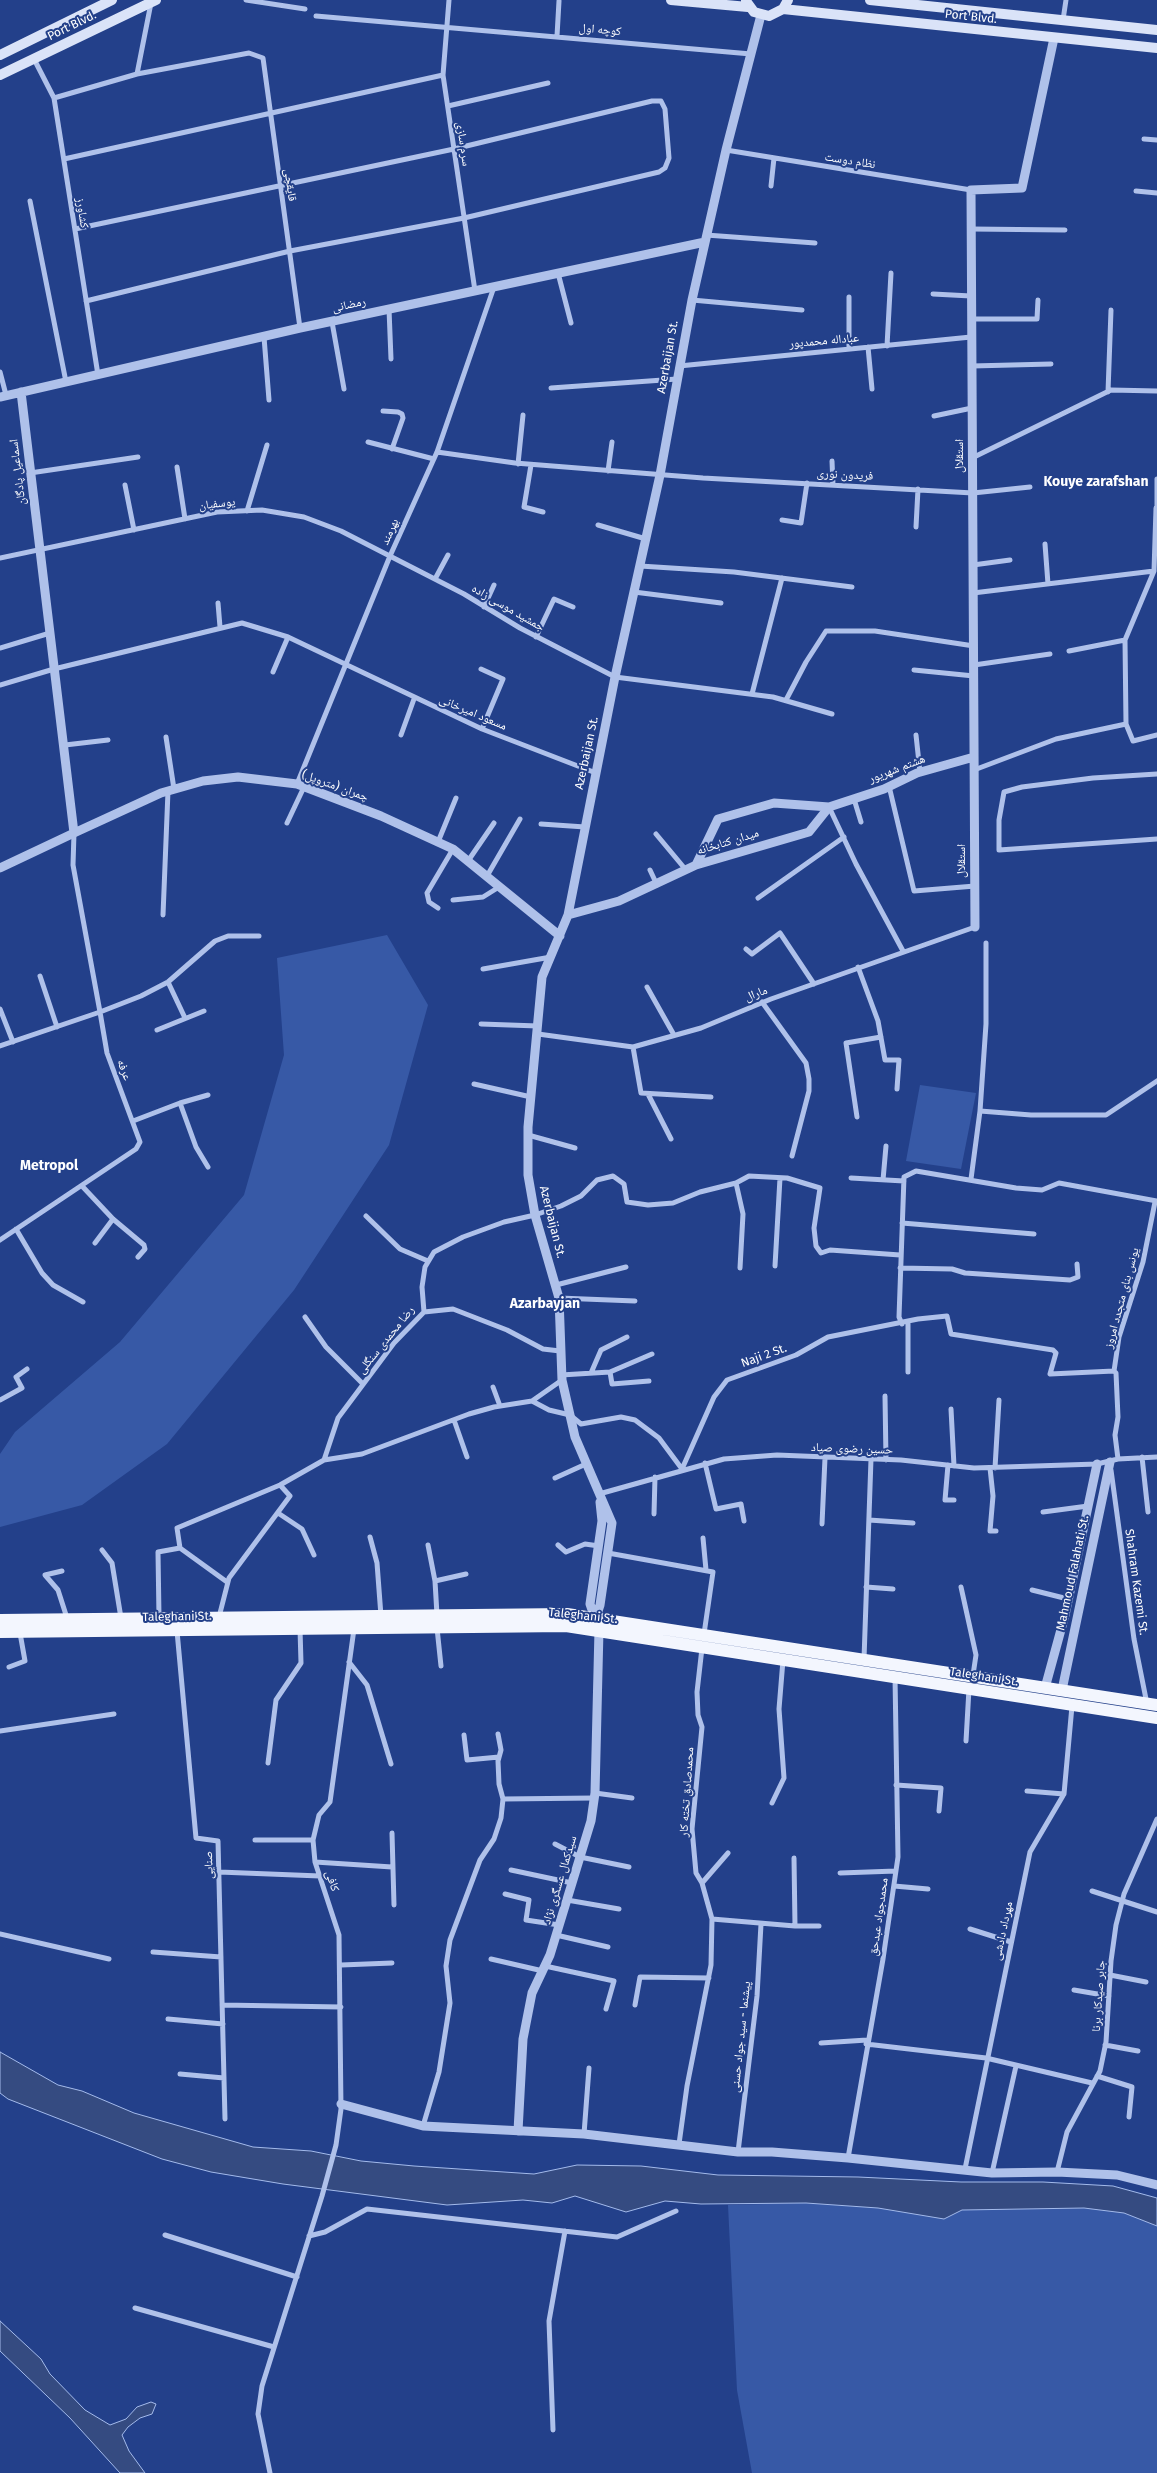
<!DOCTYPE html>
<meta charset="utf-8">
<style>
body{margin:0}
canvas{display:block;background:#23408a}
</style>
<canvas width="1157" height="2473"></canvas>
<script>
const ctx = document.querySelector('canvas').getContext('2d');
ctx.lineJoin = 'round';
function fillPath(path, color) { ctx.fillStyle = color; ctx.fill(path, 'evenodd'); }
const shape = rows => new Path2D(rows.map(r => 'M' + r).join(''));
function stroke(path, color, width, dash) { ctx.strokeStyle = color; ctx.lineWidth = width; ctx.lineCap = dash ? 'butt' : 'round'; ctx.setLineDash(dash || []); ctx.stroke(path); }
function write(font, color, halo, rows, align = 'center') {
  ctx.font = font + ' "Fira Sans","Noto Naskh Arabic",sans-serif'; ctx.lineWidth = 4; ctx.setLineDash([]); ctx.textBaseline = 'middle'; ctx.strokeStyle = halo; ctx.fillStyle = color; for (const [text, x, y, turn = 0] of rows) {
    ctx.save(); ctx.translate(x, y); ctx.rotate((+turn || 0) * Math.PI / 180); ctx.textAlign = isNaN(turn) ? turn : align; if (halo) ctx.strokeText(text, 0, 0); ctx.fillText(text, 0, 0); ctx.restore();
  }
}
fillPath(shape([
 [387,935,428,1005,389,1145,294,1290,167,1444,82,1505,0,1527,0,1454,15,1432,120,1342,244,1195,284,1055,277,958],
 [920,1085,976,1093,961,1169,906,1161],
 [806,2203,878,2208,944,2219,962,2210,1084,2208,1124,2213,1157,2226,1157,2473,752,2473,737,2390,728,2205]
]), '#3759a6');
const water = shape([
 [0,2052,58,2085,82,2091,134,2113,253,2147,311,2151,361,2161,414,2166,534,2174,577,2165,641,2166,718,2175,858,2177,961,2182,1043,2182,1113,2186,1157,2198,1157,2226,1124,2213,1084,2208,962,2210,944,2219,878,2208,806,2203,701,2204,665,2201,626,2212,575,2196,552,2203,523,2200,447,2205,283,2184,211,2172,162,2159,8,2099,0,2093,0,2052],
 [0,2321,41,2359,50,2374,85,2410,110,2425,126,2419,137,2407,151,2402,156,2404,152,2414,140,2418,128,2427,122,2435,129,2451,145,2473,120,2473,70,2418,0,2351,0,2321]
]);
fillPath(water, '#354b81');
stroke(water, '#a3baeb', 1);
stroke(shape([
 [246,0,305,9],
 [449,0,443,75,475,291],
 [316,16,751,54],
 [1063,20,1066,0],
 [557,36,559,1],
 [34,59,54,98,98,375],
 [137,74,151,3],
 [54,98,137,74,249,53,263,58,300,328],
 [448,106,548,83],
 [1144,139,1157,140],
 [726,150,971,190],
 [64,159,443,75],
 [771,186,774,158],
 [1136,191,1157,193],
 [30,201,66,382],
 [75,229,454,149,652,101,661,101,665,109,669,158,665,168,659,172,464,218,290,251,86,301],
 [971,229,1065,230],
 [706,235,815,243],
 [558,273,571,323],
 [933,294,971,296],
 [692,300,802,310],
 [389,309,391,359],
 [971,319,1037,319,1038,300],
 [332,322,344,389],
 [264,337,269,400],
 [887,346,891,273],
 [868,347,872,389],
 [849,349,849,297],
 [679,366,971,337],
 [972,366,1051,364],
 [0,372,6,395],
 [551,388,677,379],
 [1108,392,1111,310],
 [383,411,398,412,402,414,403,418,392,449],
 [934,416,972,408],
 [368,442,434,459],
 [437,452,515,463,703,478,973,493,1030,487],
 [972,458,1111,390,1157,391],
 [832,461,833,485],
 [518,464,523,415],
 [531,465,524,507,543,512],
 [177,467,185,519],
 [608,471,612,442],
 [30,473,138,457],
 [1157,479,1157,508],
 [125,485,134,530],
 [247,511,267,445],
 [782,520,801,523,807,483],
 [598,525,646,539],
 [916,527,918,489],
 [1045,544,1048,584],
 [0,558,217,512,262,510,304,517,341,531,464,594,520,628,615,677,773,697,832,714],
 [973,565,1010,560],
 [640,566,734,572,852,587],
 [435,579,448,555],
 [634,592,721,603],
 [973,593,1154,571],
 [218,603,220,627],
 [484,607,494,585],
 [536,637,554,599,573,607],
 [0,648,50,633],
 [1069,651,1125,640],
 [974,665,1050,654],
 [481,669,503,679,482,729],
 [914,670,974,676],
 [273,672,288,637],
 [0,685,54,669,242,623,288,637,482,729,596,773],
 [752,694,782,578],
 [786,700,806,662,826,631,875,631,974,646],
 [1126,724,1125,640,1154,571,1156,508],
 [401,735,414,699],
 [916,735,920,772],
 [166,737,174,789],
 [65,745,108,740],
 [974,770,1056,739,1126,724,1133,741,1157,735],
 [1157,774,1093,778,1022,787,1004,792,999,820,999,850,1157,839],
 [297,784,390,556,437,452,494,287],
 [889,786,914,891,975,886],
 [854,799,861,822],
 [829,807,856,864,903,951],
 [287,823,304,787],
 [541,824,585,827],
 [656,834,686,870],
 [438,842,456,798],
 [468,861,494,823],
 [650,870,657,885],
 [487,876,520,819],
 [758,898,844,837],
 [453,900,483,897,499,887],
 [438,908,429,902,427,893,453,849],
 [163,915,168,791],
 [746,949,752,954,780,933,814,984],
 [858,967,878,1021,885,1060,899,1060,897,1089],
 [483,969,551,957],
 [40,976,57,1027],
 [168,982,185,1018],
 [647,987,674,1035],
 [762,1002,806,1063,809,1079,809,1091,792,1156],
 [0,1009,13,1042],
 [481,1024,538,1026],
 [157,1030,204,1011],
 [538,1034,633,1047,701,1028,771,999,975,927],
 [0,1046,100,1012,73,865,74,833],
 [633,1047,641,1093,711,1097],
 [474,1084,531,1097],
 [648,1094,671,1139],
 [180,1103,196,1147,208,1167],
 [980,1111,1031,1115,1106,1115,1157,1081],
 [857,1117,846,1043,881,1037],
 [133,1121,180,1103,208,1095],
 [528,1135,575,1148],
 [851,1178,904,1181],
 [971,1179,980,1111,986,1024,986,943],
 [883,1180,886,1146],
 [736,1183,743,1214,740,1268],
 [82,1186,113,1219,144,1245,145,1249,138,1257],
 [366,1216,400,1249,428,1261],
 [902,1223,1034,1234],
 [16,1229,42,1273,53,1285,83,1302],
 [0,1240,136,1149,140,1142,107,1053,100,1012,141,996,168,982,215,941,228,936,259,936],
 [95,1243,113,1219],
 [775,1266,780,1178],
 [900,1268,952,1269,965,1273,1070,1280,1078,1277,1077,1264],
 [556,1285,626,1267],
 [559,1298,635,1301],
 [424,1312,453,1309,507,1330,543,1349,560,1351],
 [305,1317,326,1347,363,1384],
 [908,1322,908,1372],
 [902,1324,899,1317,904,1177,916,1171,1016,1188,1042,1190,1059,1183,1157,1201],
 [610,1372,612,1384,649,1381],
 [591,1373,601,1350,627,1337],
 [561,1375,610,1372,652,1354],
 [493,1387,500,1406],
 [885,1396,886,1460],
 [0,1400,22,1388,16,1377,27,1369],
 [532,1401,549,1410,570,1415,581,1424,621,1417,635,1420,659,1438,682,1469,714,1397,727,1380,796,1355,828,1337,918,1319,947,1316,951,1334,1053,1350,1056,1353,1050,1374,1114,1371],
 [532,1401,562,1380],
 [951,1409,954,1466],
 [454,1420,467,1457],
 [1142,1457,1148,1512],
 [1118,1459,1115,1435,1118,1417,1116,1373,1114,1371,1119,1337,1143,1262,1155,1202],
 [324,1460,362,1454,469,1414,494,1407,532,1401],
 [705,1463,716,1509,741,1504,744,1521],
 [948,1465,945,1500,954,1500],
 [990,1468,993,1496,990,1531,996,1531],
 [995,1468,999,1400],
 [1111,1470,1134,1639,1147,1704],
 [555,1478,586,1464],
 [599,1494,724,1459,777,1455,901,1460,974,1468,1097,1464,1118,1459,1157,1457],
 [1043,1512,1088,1506],
 [278,1513,302,1529,314,1555],
 [654,1514,655,1477],
 [869,1520,913,1523],
 [822,1524,825,1458],
 [370,1537,377,1563,381,1616],
 [703,1538,706,1570],
 [428,1545,435,1581,437,1615],
 [558,1545,566,1552,585,1544,599,1546],
 [180,1548,177,1528,280,1485,324,1460,338,1418,394,1343,424,1312,422,1287,425,1267,434,1252,463,1237,504,1222,535,1215,561,1206,581,1196,597,1180,613,1176,624,1184,627,1202,648,1205,673,1203,700,1192,736,1183,749,1176,787,1178,820,1188,814,1228,816,1246,821,1253,830,1250,900,1255],
 [102,1550,112,1563,121,1618],
 [608,1553,713,1572,704,1634],
 [62,1571,45,1575,58,1590,67,1618],
 [435,1581,466,1574],
 [866,1587,893,1589],
 [961,1587,976,1655,973,1675],
 [1032,1590,1068,1599],
 [159,1617,158,1552,180,1548,227,1582],
 [219,1617,229,1578,290,1496,280,1485],
 [437,1628,441,1666],
 [177,1631,196,1838,218,1841,225,2119],
 [864,1659,871,1459],
 [349,1662,367,1685,391,1764],
 [9,1667,25,1661,20,1633],
 [0,1731,114,1714],
 [498,1734,501,1750,498,1761,499,1784,503,1799,594,1798],
 [464,1735,467,1760,499,1757],
 [966,1741,969,1689],
 [268,1763,276,1700,301,1663,300,1629],
 [896,1785,941,1788,939,1811],
 [1027,1791,1064,1794],
 [595,1793,632,1798],
 [772,1803,784,1778,779,1709,783,1660],
 [392,1833,394,1905],
 [255,1840,313,1840],
 [555,1844,580,1857,629,1867],
 [794,1858,795,1926],
 [315,1862,392,1867],
 [511,1870,572,1883],
 [219,1872,320,1876],
 [840,1873,896,1871],
 [702,1883,728,1853],
 [894,1886,928,1889],
 [1092,1891,1157,1912],
 [505,1894,529,1900,526,1920,559,1925],
 [567,1900,619,1909],
 [712,1919,795,1926,819,1926],
 [970,1929,1011,1942],
 [0,1934,109,1959],
 [556,1935,608,1947],
 [153,1952,221,1957],
 [491,1959,543,1971],
 [341,1965,392,1963],
 [545,1966,614,1981,606,2009],
 [1110,1975,1146,1982],
 [1074,1990,1109,1996],
 [222,2005,341,2007],
 [635,2005,640,1977,709,1978],
 [168,2019,223,2024],
 [821,2043,867,2040],
 [866,2044,986,2058,1092,2083],
 [1105,2045,1138,2051],
 [180,2074,224,2078],
 [1097,2076,1132,2087,1129,2117],
 [423,2126,439,2072,450,2003,446,1966,450,1940,480,1860,494,1839,501,1818,503,1799],
 [584,2134,589,2068],
 [679,2144,687,2086,711,1965,712,1919,702,1883,696,1873,692,1829,702,1727,698,1715,697,1692,702,1648],
 [738,2152,757,1996,761,1924],
 [848,2158,883,1959,898,1857,895,1677],
 [965,2169,1030,1852,1064,1794,1072,1706],
 [1057,2172,1067,2132,1100,2071,1106,2042,1111,1961,1116,1925,1124,1894,1157,1819],
 [992,2173,1016,2066],
 [165,2235,297,2277],
 [309,2236,325,2232,367,2209,617,2237,676,2211],
 [135,2308,274,2347],
 [553,2430,549,2321,565,2231],
 [270,2473,258,2414,262,2386,322,2196,336,2145,341,2109,339,1935,315,1862,313,1840,319,1815,330,1802,354,1629]
]), '#afc1ea', 5);
stroke(shape([
 [0,397,300,328,705,242],
 [829,807,809,832,696,865,718,819,774,803,829,807,884,789,917,773,974,757],
 [74,833,161,793,203,781,238,777,297,784,381,816,453,849,560,936],
 [0,868,74,833,21,392],
 [568,915,619,901,696,865],
 [975,927,971,190,1022,188,1054,38],
 [596,1617,600,1605,612,1523,575,1437,562,1380,559,1298,535,1215,528,1175,528,1127,542,977,568,915,615,677,660,475,692,300,726,150,761,15],
 [1045,1688,1065,1615,1097,1464],
 [1062,1690,1110,1462],
 [341,2104,423,2126,584,2134,738,2152,772,2152,848,2158,992,2173,1057,2172,1117,2175,1157,2185],
 [518,2131,523,2039,532,1993,550,1955,591,1821,595,1793,599,1630,590,1604,602,1521,600,1502]
]), '#afc1ea', 9);
stroke(shape([
 [671,0,748,7],
 [870,0,1157,30],
 [746,1,754,12,769,16,783,9,788,0],
 [783,9,1157,48],
 [0,55,112,0],
 [0,75,156,0]
]), '#dae3f8', 10);
stroke(shape([
 [0,1620,567,1614,1157,1705],
 [0,1632,566,1626,1157,1718]
]), '#f3f6fe', 12);
write('12px', '#fff', '#23408a', [
 ["Port Blvd.",971,17,6],
 ["Port Blvd.",72,26,-26],
 ["کوچه اول",600,30,5],
 ["سرم سازی",463,144,82],
 ["نظام دوست",850,161,9],
 ["قایقچی",290,185,82],
 ["کشاورز",82,213,81],
 ["رمضانی",349,305,-12],
 ["عباداله محمدپور",824,341,-5],
 ["Azerbaijan St.",668,357,-80],
 ["استقلال",960,456,-90],
 ["اسماعیل پادگان",18,472,-97],
 ["فریدون نوری",845,475,3],
 ["یوسفیان",217,504,-7],
 ["بهرمند",390,532,-66],
 ["جمشید موسی زاده",508,608,30],
 ["مسعود امیرخانی",473,713,23],
 ["Azerbaijan St.",587,753,-78],
 ["هشتم شهریور",897,769,-21],
 ["چمران (متروپل)",335,786,20],
 ["میدان کتابخانه",728,842,-17],
 ["استقلال",962,861,-90],
 ["مارال",756,994,-21],
 ["عرفه",124,1070,70],
 ["Azerbaijan St.",552,1222,76],
 ["یونس بنای متجدد امروز",1122,1298,-75],
 ["رضا محمدی سنگلی",386,1340,-51],
 ["Naji 2 St.",764,1356,-20],
 ["حسین رضوی صیاد",852,1449,2],
 ["Mahmoud Falahati St.",1073,1573,-78],
 ["Shahram Kazemi St.",1136,1582,82],
 ["Taleghani St.",583,1616,6],
 ["Taleghani St.",177,1617,-1],
 ["Taleghani St.",984,1677,9],
 ["محمدصادق تخته کار",687,1792,-86],
 ["صنایی",209,1865,-92],
 ["سیدکمال عسگری نژاد",560,1880,-73],
 ["کافی",332,1881,72],
 ["محمدجواد عبدحق",879,1917,-82],
 ["مهرداد دادشی",1003,1931,-78],
 ["جابر صیدکار برنا",1099,1996,-86],
 ["پیشنما - سید جواد حسنی",741,2037,-84]
]);
write('bold 14px', '#fff', '#23408a', [
 ["Kouye zarafshan",1096,482],
 ["Metropol",49,1166],
 ["Azarbayjan",545,1304]
]);
</script>
